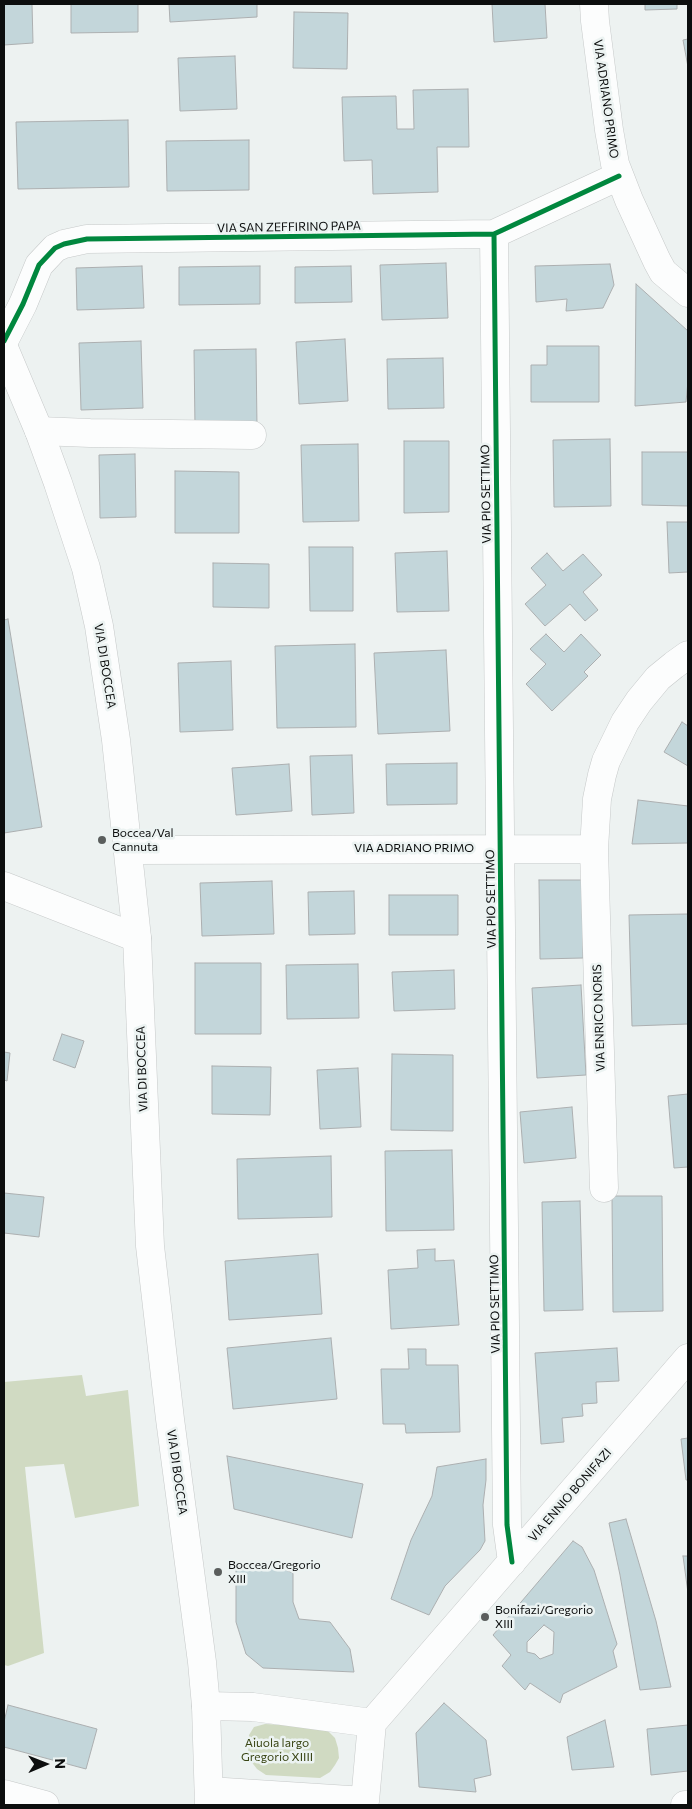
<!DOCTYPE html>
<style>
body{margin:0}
#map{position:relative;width:692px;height:1809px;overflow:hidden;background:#edf2f1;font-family:Commissioner,sans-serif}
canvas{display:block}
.frame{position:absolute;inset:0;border:5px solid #0c0e0e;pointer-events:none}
.north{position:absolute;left:20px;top:1739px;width:50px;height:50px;-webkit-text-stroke:4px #ecf3f2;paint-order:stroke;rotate:89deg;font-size:14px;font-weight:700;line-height:20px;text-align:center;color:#0c0e0e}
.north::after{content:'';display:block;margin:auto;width:18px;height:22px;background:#0c0e0e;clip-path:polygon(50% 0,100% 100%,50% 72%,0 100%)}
</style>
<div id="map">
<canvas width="692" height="1809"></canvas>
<div class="frame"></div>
<div class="north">N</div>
</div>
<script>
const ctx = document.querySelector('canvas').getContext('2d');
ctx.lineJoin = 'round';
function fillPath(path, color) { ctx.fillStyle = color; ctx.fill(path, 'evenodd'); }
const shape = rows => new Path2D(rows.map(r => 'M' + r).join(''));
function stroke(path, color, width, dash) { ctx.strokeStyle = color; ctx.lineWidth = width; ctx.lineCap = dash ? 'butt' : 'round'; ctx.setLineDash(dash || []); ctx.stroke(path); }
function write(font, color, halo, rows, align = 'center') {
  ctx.font = font + ' Commissioner,sans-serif'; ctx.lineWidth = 5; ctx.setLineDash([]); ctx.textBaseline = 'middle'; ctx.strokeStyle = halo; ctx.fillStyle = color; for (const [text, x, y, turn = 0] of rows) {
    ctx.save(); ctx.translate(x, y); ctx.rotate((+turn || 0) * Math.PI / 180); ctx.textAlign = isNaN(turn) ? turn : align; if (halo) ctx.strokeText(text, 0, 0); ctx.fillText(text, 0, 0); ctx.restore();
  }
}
fillPath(shape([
 [82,1375,86,1396,128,1390,139,1506,75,1518,64,1464,25,1467,44,1653,8,1666,4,1665,4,1382],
 [265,1724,324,1727,335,1738,338,1748,339,1758,335,1765,330,1772,320,1778,266,1775,257,1769,250,1760,248,1753,249,1735,254,1727]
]), '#d0dac2');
const building = shape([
 [4,4,32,4,33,43,4,45,4,4],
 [71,4,138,4,138,32,71,33,71,4],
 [169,4,257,4,257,17,170,22,169,4],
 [492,4,545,4,547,38,494,42,492,4],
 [645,4,677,4,677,9,645,10,645,4],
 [294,12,348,13,347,69,293,68,294,12],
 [688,39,688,67,683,40,688,39],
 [235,56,237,109,180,111,178,58,235,56],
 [468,89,469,147,437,147,438,192,373,194,372,160,344,161,342,97,396,96,397,129,414,129,413,90,468,89],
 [128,120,129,187,18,189,16,122,128,120],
 [249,140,249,190,167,191,166,141,249,140],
 [446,263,448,318,382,320,380,265,446,263],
 [610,264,614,285,603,308,566,311,567,299,536,302,535,266,610,264],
 [142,266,144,308,77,310,76,268,142,266],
 [260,266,260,304,179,305,179,267,260,266],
 [351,266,352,302,295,303,295,267,351,266],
 [636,284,688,331,688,381,686,402,635,406,636,284],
 [345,339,348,401,299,404,296,342,345,339],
 [141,341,143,408,81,410,79,343,141,341],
 [547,346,599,346,599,402,531,402,531,365,547,365,547,346],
 [256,349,257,427,195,427,194,350,256,349],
 [443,358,444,408,388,409,387,359,443,358],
 [610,439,611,506,554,507,553,440,610,439],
 [404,441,449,441,449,512,404,513,404,441],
 [358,444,359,521,303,522,301,445,358,444],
 [642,452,688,452,688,506,642,505,642,452],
 [135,454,136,517,100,518,99,455,135,454],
 [175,471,239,472,239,533,175,533,175,471],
 [667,522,688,522,688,572,669,573,667,522],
 [309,547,353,547,353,611,310,611,309,547],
 [447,551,449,611,397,612,395,553,447,551],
 [547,553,563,571,583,554,602,575,583,592,598,610,585,621,570,604,545,626,525,604,546,585,531,568,547,553],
 [213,563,269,564,269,608,213,607,213,563],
 [8,619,42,827,4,833,4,620,8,619],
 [546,634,564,652,581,634,601,655,584,672,588,676,552,711,526,684,546,664,530,649,546,634],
 [355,644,356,727,277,728,275,646,355,644],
 [446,650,450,731,378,734,374,653,446,650],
 [231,661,233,730,180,732,178,663,231,661],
 [682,722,688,726,688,766,664,752,682,722],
 [352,755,354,813,312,815,310,756,352,755],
 [457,763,457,804,387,805,386,764,457,763],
 [289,764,292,811,236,815,232,768,289,764],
 [638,800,688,806,688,843,632,844,638,800],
 [539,880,582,880,583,958,540,959,539,880],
 [272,881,274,934,202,936,200,883,272,881],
 [354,891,355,934,309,935,308,892,354,891],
 [389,895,458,895,458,935,389,935,389,895],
 [688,914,688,1024,632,1026,629,915,688,914],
 [195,963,261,963,261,1034,195,1034,195,963],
 [358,964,359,1018,287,1019,286,965,358,964],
 [454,970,455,1009,394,1011,392,972,454,970],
 [581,985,586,1075,537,1078,532,988,581,985],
 [62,1034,84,1041,75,1068,53,1060,62,1034],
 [4,1052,10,1053,7,1081,4,1080,4,1052],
 [392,1054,453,1055,453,1131,391,1130,392,1054],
 [212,1066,271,1067,270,1115,212,1114,212,1066],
 [358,1068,361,1127,320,1129,317,1070,358,1068],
 [688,1094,688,1167,674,1168,668,1096,688,1094],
 [572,1107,576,1158,524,1163,520,1112,572,1107],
 [452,1150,454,1230,386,1231,385,1151,452,1150],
 [331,1156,332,1217,238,1219,237,1159,331,1156],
 [4,1193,44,1197,39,1237,4,1233,4,1193],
 [612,1196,662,1196,663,1311,613,1312,612,1196],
 [580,1201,583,1310,544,1311,542,1202,580,1201],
 [435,1249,435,1261,454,1260,459,1325,391,1329,388,1270,418,1268,417,1250,435,1249],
 [318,1254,322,1314,229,1320,225,1261,318,1254],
 [331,1338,337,1399,233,1409,227,1348,331,1338],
 [617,1348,619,1381,596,1382,597,1403,582,1404,583,1416,562,1418,564,1442,541,1444,535,1353,617,1348],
 [408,1349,426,1349,426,1365,458,1365,460,1432,406,1433,405,1424,383,1424,381,1369,409,1369,408,1349],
 [688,1438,688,1480,686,1480,681,1439,688,1438],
 [227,1456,363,1484,352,1538,234,1509,227,1456],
 [486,1459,486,1480,483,1505,485,1541,480,1550,445,1586,429,1615,391,1599,411,1540,432,1496,437,1467,486,1459],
 [626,1519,656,1621,671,1687,640,1690,620,1575,609,1523,626,1519],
 [573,1541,582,1547,594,1570,617,1644,613,1651,617,1667,563,1694,560,1703,530,1683,525,1690,502,1666,511,1655,493,1635,573,1541],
 [544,1625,554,1632,553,1654,540,1659,535,1654,527,1652,527,1642,544,1625],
 [683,1556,688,1556,688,1593,683,1556],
 [266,1562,293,1573,293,1602,299,1619,330,1622,350,1649,354,1672,263,1668,246,1654,236,1622,236,1567,266,1562],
 [444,1703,486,1740,491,1775,474,1779,476,1792,419,1787,416,1733,444,1703],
 [8,1705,97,1729,86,1769,4,1747,4,1722,8,1705],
 [605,1720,614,1767,572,1770,567,1737,605,1720],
 [688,1725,688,1771,651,1775,647,1729,688,1725]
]);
fillPath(building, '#c3d6da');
stroke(building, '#acafb0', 1);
const minor = shape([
 [594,4,595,21,609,130,615,164,629,200,657,261,663,272,688,293],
 [494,234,507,1525,512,1562],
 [4,341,23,304,39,265,55,248,64,244,87,239,494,234,619,176],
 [39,431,90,433,252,435],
 [594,849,604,1188],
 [129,850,594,849,597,799,602,775,606,761,625,722,639,701,658,678,674,665,688,655],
 [4,886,137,938],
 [206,1706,253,1707,372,1723],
 [372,1723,688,1358],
 [209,1791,365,1801,372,1723],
 [4,1794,45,1805],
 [685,1805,688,1805]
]);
const major = shape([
 [4,348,39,431,58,483,86,568,99,626,116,740,137,938,150,1246,170,1419,202,1662,206,1706,209,1805]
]);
stroke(minor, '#c6c9c9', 29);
stroke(major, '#c6c9c9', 29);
stroke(minor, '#fcfdfd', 28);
stroke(major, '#fcfdfd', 28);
stroke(shape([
 [494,234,507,1525,512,1562],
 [4,341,23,304,39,265,55,248,64,244,87,239,494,234,619,176]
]), '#00873e', 5);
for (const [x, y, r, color] of [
 [102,840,5,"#5b5e5d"],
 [218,1572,5,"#5b5e5d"],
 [485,1617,5,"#5b5e5d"]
]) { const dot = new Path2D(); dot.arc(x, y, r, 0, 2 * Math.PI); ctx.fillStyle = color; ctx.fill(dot); stroke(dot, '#ecf3f2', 2); }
write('12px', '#0c0e0e', '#ecf3f2', [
 ["VIA ADRIANO PRIMO",606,99,82],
 ["VIA SAN ZEFFIRINO PAPA",289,227,-1],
 ["VIA PIO SETTIMO",486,494,-91],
 ["VIA DI BOCCEA",105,666,81],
 ["VIA ADRIANO PRIMO",414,848],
 ["VIA PIO SETTIMO",491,899,-91],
 ["VIA ENRICO NORIS",599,1018,-92],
 ["VIA DI BOCCEA",142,1069,-92],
 ["VIA PIO SETTIMO",495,1304,-91],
 ["VIA DI BOCCEA",177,1472,82],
 ["VIA ENNIO BONIFAZI",570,1495,-49]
]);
write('12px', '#0c0e0e', '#ecf3f2', [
 ["Boccea/Val",112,833],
 ["Cannuta",112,847],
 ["Boccea/Gregorio",228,1565],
 ["XIII",228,1579],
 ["Bonifazi/Gregorio",495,1610],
 ["XIII",495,1624]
], 'left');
write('12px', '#394514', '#ecf3f2', [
 ["Aiuola largo",277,1743],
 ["Gregorio XIIII",277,1757]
]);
</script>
